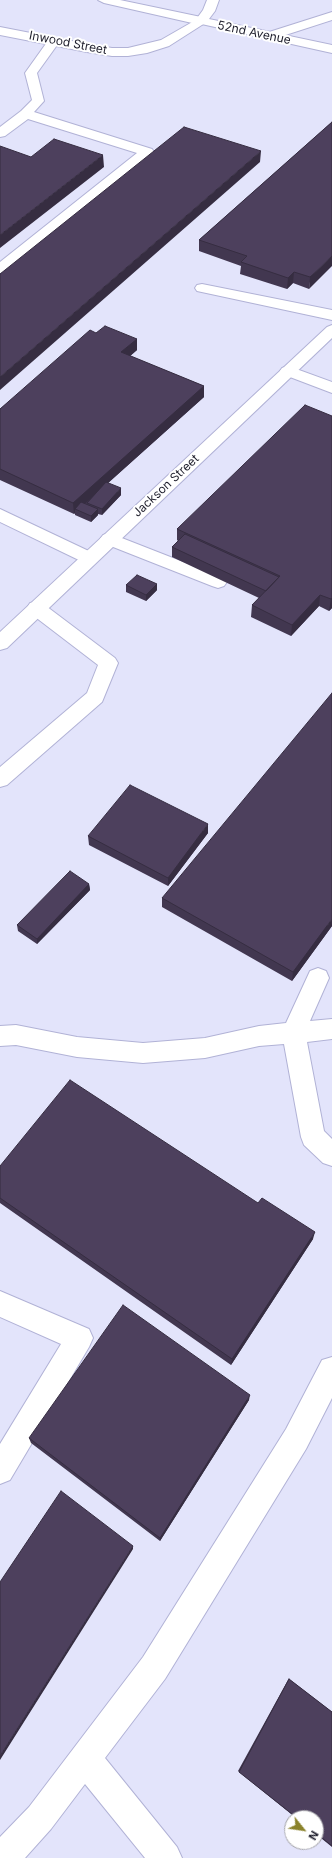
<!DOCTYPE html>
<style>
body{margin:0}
#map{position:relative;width:332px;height:1858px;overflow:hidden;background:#e3e4fb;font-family:Inter,sans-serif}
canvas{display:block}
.north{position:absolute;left:284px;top:1810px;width:40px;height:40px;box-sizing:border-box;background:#fff;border:1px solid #a5a5aa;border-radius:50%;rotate:120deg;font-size:11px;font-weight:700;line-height:16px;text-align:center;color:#1d1d2b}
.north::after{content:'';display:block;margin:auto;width:14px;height:18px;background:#8a822a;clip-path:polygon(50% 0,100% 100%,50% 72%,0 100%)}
</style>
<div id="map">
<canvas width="332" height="1858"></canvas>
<div class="north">N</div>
</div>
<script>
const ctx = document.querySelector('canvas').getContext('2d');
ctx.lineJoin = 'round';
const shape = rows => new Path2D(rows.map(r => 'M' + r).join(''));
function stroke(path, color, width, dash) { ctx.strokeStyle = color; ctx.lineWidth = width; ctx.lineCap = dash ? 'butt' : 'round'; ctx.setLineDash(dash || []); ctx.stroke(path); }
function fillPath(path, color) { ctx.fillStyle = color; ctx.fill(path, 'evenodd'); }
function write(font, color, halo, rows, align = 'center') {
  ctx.font = font + ' Inter,sans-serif'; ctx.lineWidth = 4; ctx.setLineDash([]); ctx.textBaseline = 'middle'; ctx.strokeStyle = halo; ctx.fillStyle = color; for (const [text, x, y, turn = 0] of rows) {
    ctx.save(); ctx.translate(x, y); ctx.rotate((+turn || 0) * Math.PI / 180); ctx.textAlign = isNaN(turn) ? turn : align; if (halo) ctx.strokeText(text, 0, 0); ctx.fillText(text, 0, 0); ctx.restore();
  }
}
const service = shape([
 [332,12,332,20,270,40,264,36,266,33,332,12],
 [54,37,60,41,37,73,44,101,34,112,152,149,154,152,5,272,0,273,0,262,137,153,28,119,5,136,0,137,0,127,21,111,32,100,25,73,50,38,54,37],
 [202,284,332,310,332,320,197,291,195,288,197,285,202,284],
 [288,366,332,382,332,393,282,374,280,371,282,368,288,366],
 [0,509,95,554,98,558,95,562,89,564,83,562,0,522,0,509],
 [109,533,224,578,227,582,224,586,218,588,212,586,103,543,100,539,103,535,109,533],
 [36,602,42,603,115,658,118,663,102,702,7,785,0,787,0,767,87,693,98,665,30,613,27,608,30,603,36,602],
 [318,968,326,971,329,978,310,1021,332,1019,332,1039,307,1042,324,1131,332,1139,332,1166,323,1163,304,1145,301,1137,284,1044,259,1046,205,1058,143,1063,77,1057,16,1045,0,1046,0,1026,16,1025,77,1037,143,1043,205,1038,259,1026,286,1023,310,971,318,968],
 [0,1291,89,1329,93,1338,89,1347,10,1480,0,1484,0,1444,61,1344,0,1317,0,1291],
 [332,1357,332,1398,306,1449,165,1679,105,1758,177,1847,182,1858,145,1858,85,1784,51,1829,25,1858,0,1858,0,1837,29,1807,143,1657,286,1429,322,1360,332,1357]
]);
const minor = shape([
 [201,17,205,19,207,21,205,23,169,46,147,53,128,56,112,56,87,52,0,35,0,27,87,44,112,48,128,48,161,40,201,17],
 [332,325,332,338,7,648,0,650,0,632,327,327,332,325]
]);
const tertiary = shape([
 [207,0,219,0,215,11,209,19,332,45,332,53,197,23,195,21,203,10,207,0]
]);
const primary = shape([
 [98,0,120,0,201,17,207,21,201,25,104,3,98,0]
]);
stroke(service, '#b1b2d6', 2);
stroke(minor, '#b1b2d6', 2);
stroke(tertiary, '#b1b2d6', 2);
stroke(primary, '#b1b2d6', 2);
fillPath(service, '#fff');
fillPath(minor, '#fff');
fillPath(tertiary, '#fff');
fillPath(primary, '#fff');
fillPath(shape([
 [332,122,309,289,293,283,287,289,240,274,241,266,199,251,199,240],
 [96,333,137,339,137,350,130,356,204,386,204,397,108,483,121,495,102,515,98,514,98,515,91,522,75,515,75,513,74,514,0,480,0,409],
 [332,416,332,608,329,611,319,606,291,636,251,617,252,605,259,598,172,557,172,547,178,541,177,540,177,529],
 [126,585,157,590,146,601,126,592],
 [208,833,168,886,89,845,88,836],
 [89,884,90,890,37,944,18,931,17,925],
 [162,898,332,926,292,981,162,907],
 [0,1166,258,1203,313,1239,231,1365,0,1203],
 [249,1400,160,1541,31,1443,29,1438],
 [289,1679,332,1712,332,1847,316,1834,316,1818,296,1818,238,1771,288,1680]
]), '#423750');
fillPath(shape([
 [261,151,260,162,0,390,0,377],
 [103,155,104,167,0,248,0,235],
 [332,256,332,266,309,289,310,277],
 [294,272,293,283,287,289,288,278],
 [137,339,137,350,121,364,121,352],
 [204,386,204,397,78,510,75,509,75,513,74,514,73,503],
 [121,488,121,495,102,515,102,509],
 [98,509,98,515,91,522,91,516],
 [157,584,157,590,146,601,146,595],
 [320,595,319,606,291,636,292,625],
 [332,598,332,608,329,611,331,599],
 [208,824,208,833,168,886,168,878],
 [89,884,90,890,37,944,37,939],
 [332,919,332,926,292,981,293,972],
 [315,1232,313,1239,231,1365,232,1359],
 [250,1395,249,1400,160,1541,160,1538],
 [133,1546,133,1549,0,1760,0,1756]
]), '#362d41');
const building = shape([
 [332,122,332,256,310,277,294,272,288,278,241,262,247,256,199,240,332,122],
 [184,127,261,151,0,377,0,274,184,127],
 [54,139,103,155,0,235,0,146,31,157,54,139],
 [105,326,137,339,121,352,204,386,73,503,0,469,0,409,90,330,96,333,105,326],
 [305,405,332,416,332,598,331,599,320,595,292,625,252,605,280,576,177,529,305,405],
 [106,482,121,488,102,509,87,503,106,482],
 [81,502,98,509,91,516,75,509,81,502],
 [185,534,279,577,266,591,172,547,185,534],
 [137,575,157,584,146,595,126,585,137,575],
 [332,693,332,919,293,972,162,898,332,693],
 [130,785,208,824,168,878,88,836,130,785],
 [70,871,89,884,37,939,17,925,70,871],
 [70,1080,258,1203,262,1198,315,1232,232,1359,0,1198,0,1166,70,1080],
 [123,1305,250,1395,160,1538,29,1438,123,1305],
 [61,1491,133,1546,0,1756,0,1582,61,1491],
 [289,1679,332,1712,332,1846,316,1833,316,1818,297,1818,239,1772,289,1679]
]);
fillPath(building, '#4d405d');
stroke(building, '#362d41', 1);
write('12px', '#1d1d2b', '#fff', [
 ["52nd Avenue",254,33,12],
 ["Inwood Street",68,43,11],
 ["Jackson Street",166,486,-43]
]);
</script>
